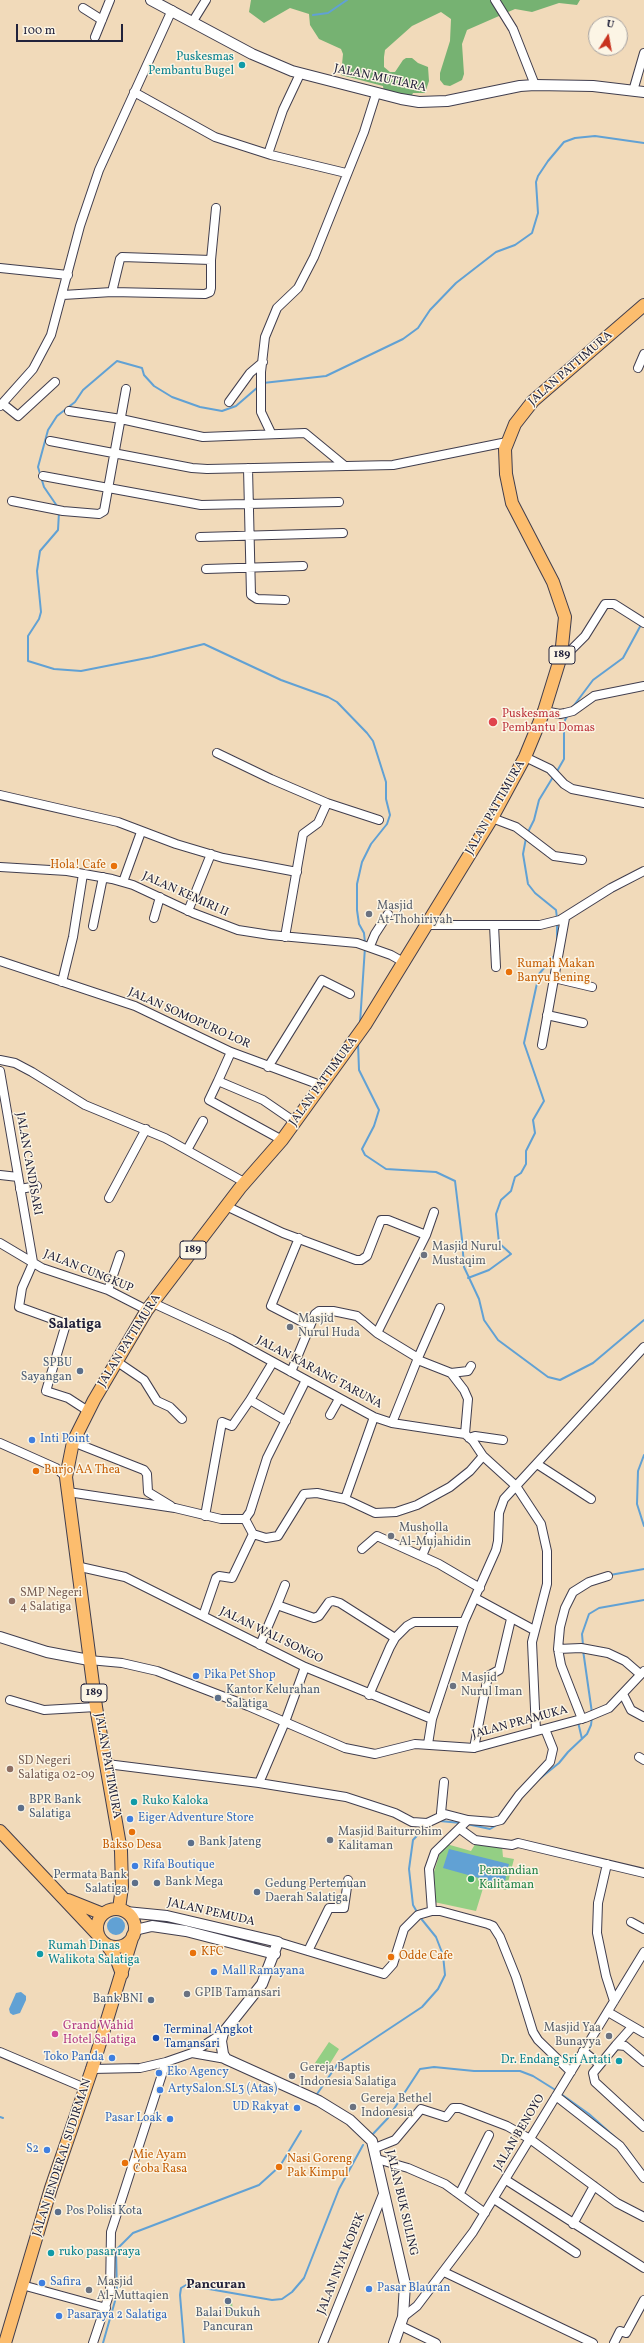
<!DOCTYPE html>
<style>
body{margin:0}
#map{position:relative;width:644px;height:2343px;overflow:hidden;background:#f1daba;font-family:Vollkorn,serif}
canvas{display:block}
.north{position:absolute;left:588px;top:16px;width:40px;height:40px;box-sizing:border-box;background:#fcf5e5;border:1px solid #a5a1a1;border-radius:50%;rotate:11deg;font-size:11px;font-weight:700;line-height:16px;text-align:center;color:#22223b}
.north::after{content:'';display:block;margin:auto;width:14px;height:18px;background:#c8321e;clip-path:polygon(50% 0,100% 100%,50% 72%,0 100%)}
.scale{position:absolute;left:16px;top:24px;width:107px;height:18px;box-sizing:border-box;border:2px solid #22223b;border-top:0;padding-left:5px;font-size:12px;line-height:14px;white-space:nowrap;color:#22223b;-webkit-text-stroke:3px #fcf5e5;paint-order:stroke}
</style>
<div id="map">
<canvas width="644" height="2343"></canvas>
<div class="north">U</div>
<div class="scale">100 m</div>
</div>
<script>
const ctx = document.querySelector('canvas').getContext('2d');
ctx.lineJoin = 'round';
function fillPath(path, color) { ctx.fillStyle = color; ctx.fill(path, 'evenodd'); }
const shape = rows => new Path2D(rows.map(r => 'M' + r).join(''));
function stroke(path, color, width, dash) { ctx.strokeStyle = color; ctx.lineWidth = width; ctx.lineCap = dash ? 'butt' : 'round'; ctx.setLineDash(dash || []); ctx.stroke(path); }
function write(font, color, halo, rows, align = 'center') {
  ctx.font = font + ' Vollkorn,serif'; ctx.lineWidth = 3; ctx.setLineDash([]); ctx.textBaseline = 'middle'; ctx.strokeStyle = halo; ctx.fillStyle = color; for (const [text, x, y, turn = 0] of rows) {
    ctx.save(); ctx.translate(x, y); ctx.rotate((+turn || 0) * Math.PI / 180); ctx.textAlign = isNaN(turn) ? turn : align; if (halo) ctx.strokeText(text, 0, 0); ctx.fillText(text, 0, 0); ctx.restore();
  }
}
fillPath(shape([
 [477,1841,502,1846,503,1857,514,1859,506,1890,484,1885,476,1911,434,1902,434,1872,443,1843,471,1851],
 [329,2042,339,2049,326,2070,315,2063],
 [225,2301,232,2301,233,2315,226,2315]
]), '#93cf84');
fillPath(shape([
 [251,0,580,0,577,5,559,3,532,12,515,9,467,30,462,44,464,74,462,80,450,86,444,85,440,80,440,73,450,41,451,19,441,12,412,26,385,50,384,57,384,67,390,72,395,72,403,60,406,58,412,58,418,63,428,67,429,81,425,93,413,93,410,99,384,93,383,86,341,75,343,54,341,49,319,39,310,25,309,14,290,8,264,23,249,12]
]), '#76b272');
fillPath(shape([
 [449,1849,509,1864,504,1885,443,1868],
 '107 1926a9 9 0 1 1 18 0a9 9 0 1 1-18 0Z',
 [21,1992,26,1996,26,2000,20,2013,13,2015,10,2013,9,2009,16,1993]
]), '#61a1d4');
stroke(shape([
 [313,15,328,13,347,0],
 [263,383,326,376,403,339,418,328,430,310,456,283,496,252,515,245,532,233,538,213,536,182,538,176,548,161,564,142,575,138,595,136,644,143],
 [57,506,44,487,38,467,48,430,57,416,75,402,83,390,117,361,142,368,144,375,154,386,172,397,200,407,222,411,236,406,258,387],
 [59,512,58,530,40,551,37,571,41,612,39,619,28,636,28,661,54,669,81,671,152,657,204,644,281,680,328,697,337,702,367,733,373,741,386,782,386,799,390,815,387,824,371,844,362,862,357,884,357,910,359,924,364,933,365,943],
 [572,708,593,680,623,658,642,623],
 [556,773,564,759,564,732,565,720,568,715],
 [528,832,534,820,539,800,553,777],
 [526,838,523,854,528,884,535,893,556,910,557,918],
 [557,942,557,923],
 [360,1023,365,947],
 [358,1043,359,1070,379,1110,374,1126,362,1149,365,1155,386,1169,436,1172,455,1181,462,1239,464,1267,479,1299,484,1320,498,1340,548,1377,560,1380,593,1363,644,1320],
 [468,1278,489,1270,511,1254,499,1243,496,1214,501,1200,511,1191,515,1177,521,1173,526,1164,526,1151,535,1133,533,1120,544,1101,524,1043,539,974,555,955],
 [644,1455,638,1471,637,1504,644,1526],
 [610,1575,644,1569],
 [564,1602,568,1594],
 [583,1645,582,1634,589,1614,599,1608,644,1600],
 [583,1650,592,1713],
 [578,1722,582,1739],
 [538,1780,559,1763,568,1752,587,1734,591,1725,592,1717],
 [440,1821,461,1823],
 [467,1824,490,1829,500,1823],
 [417,1912,413,1905,409,1869,413,1840,426,1826],
 [317,2094,339,2062,422,2007,438,1989,445,1975,443,1955,436,1937,419,1916],
 [561,2094,589,2114,617,2139],
 [0,2117,3,2118],
 [372,2135,388,2118,420,2069,434,2067,474,2071,520,2071,533,2076,557,2091],
 [626,2147,635,2160],
 [103,2343,117,2294,116,2250,133,2233,259,2185,280,2166,301,2131],
 [184,2343,180,2295,181,2288,186,2285,272,2300,282,2299,292,2292,304,2278,339,2189,363,2145]
]), '#61a1d4', 2);
const minor = shape([
 [495,0,513,29,535,85],
 [83,8,102,20],
 [193,21,206,0],
 [95,37,110,0],
 [633,91,644,53],
 [134,92,215,137,271,155,346,173],
 [268,154,283,110,300,74],
 [211,260,216,208],
 [0,268,68,275],
 [63,295,112,292,205,294,210,292,211,288,211,260,122,257,120,259,112,292],
 [638,368,644,354],
 [229,402,250,373,263,362],
 [3,404,18,416,55,382],
 [0,406,33,369,51,335,80,226,99,170,172,10],
 [69,411,121,419,203,437,305,433,345,466],
 [271,433,261,412,261,372,265,337,277,308,298,288,314,257,364,132,376,94],
 [50,441,192,468,207,469,393,465,507,442],
 [248,468,251,595,257,599,285,600],
 [43,476,201,505,339,502],
 [12,501,63,511,99,514,104,511,126,389],
 [200,537,343,533],
 [206,569,303,566],
 [561,656,571,650,585,636,605,604,614,604,644,623],
 [544,711,560,714,565,713,573,711,594,696,644,686],
 [217,753,271,779,327,803,379,820],
 [525,757,550,769,564,784,572,789,644,803],
 [0,795,118,822,176,844,223,858,297,872],
 [492,818,516,827,554,856,582,860],
 [0,867,67,871,112,879,133,885,193,913,238,930,270,935,357,943,391,955,405,963],
 [123,882,141,832],
 [188,911,211,854],
 [154,918,160,897],
 [427,925,540,925,560,920,611,888,644,871],
 [494,925,496,967],
 [93,926,103,877],
 [285,937,303,834,318,823,327,803],
 [370,946,375,934,388,914],
 [0,961,135,1006,231,1052,323,1086],
 [554,978,592,987],
 [62,982,73,937,83,874],
 [547,1015,583,1023],
 [542,1045,565,918],
 [0,1060,15,1063,32,1072,85,1105,165,1138,244,1182],
 [268,1067,322,980,350,994],
 [0,1071,33,1262],
 [218,1081,231,1052],
 [282,1140,209,1100,218,1081,263,1100,295,1122],
 [187,1150,203,1121],
 [0,1175,18,1177],
 [20,1189,37,1186],
 [109,1198,146,1129],
 [226,1206,283,1233,356,1260,361,1260,367,1256,381,1220,388,1220,426,1235,377,1333],
 [426,1235,434,1212],
 [299,1238,271,1306,310,1326],
 [0,1243,42,1268,108,1290,147,1310],
 [33,1263,22,1288,19,1307,66,1324,46,1391,68,1398,88,1411],
 [108,1290,120,1255],
 [153,1303,231,1339,374,1417,392,1423,465,1434,473,1441,483,1456,516,1486,541,1524,547,1551,547,1584,532,1642,536,1731],
 [418,1358,440,1308],
 [418,1360,451,1373,464,1390,468,1399,465,1434],
 [116,1361,144,1380,157,1401,170,1407,182,1419],
 [291,1372,315,1314,319,1311,333,1311,357,1316,377,1333,418,1358,392,1423],
 [451,1373,468,1371,471,1366],
 [250,1400,273,1362],
 [330,1415,339,1399],
 [469,1438,475,1436,503,1440],
 [73,1442,144,1470,147,1474,148,1492,171,1506],
 [0,1443,56,1468,66,1477],
 [537,1464,591,1499],
 [68,1492,175,1508,221,1519,245,1519,250,1512,267,1458,306,1380],
 [345,1499,375,1513,396,1512,417,1505,450,1487,470,1471,483,1456],
 [205,1516,222,1422,232,1426,250,1400,286,1421],
 [245,1519,253,1534],
 [362,1549,377,1536,439,1564,480,1588],
 [422,1556,431,1534],
 [76,1566,125,1577,305,1667,432,1719,428,1744],
 [475,1598,534,1630],
 [277,1605,285,1585],
 [203,1616,216,1578,219,1576,232,1578,253,1534,266,1538,278,1536,304,1494,317,1493,345,1499,374,1417],
 [260,1645,277,1605,314,1618,319,1616,329,1602,333,1601,340,1603,395,1638],
 [558,1649,581,1648,608,1653,625,1661,640,1674],
 [89,1660,122,1663,157,1671,248,1706,345,1748,375,1754,415,1744,474,1748,585,1718,609,1708,644,1671],
 [623,1694,631,1710,644,1717],
 [369,1695,390,1647,395,1638,407,1626,414,1622,464,1622],
 [10,1700,44,1710,96,1707],
 [432,1719,464,1622,496,1550,498,1541,499,1513,504,1499,644,1347],
 [582,1719,561,1665,558,1649,560,1627,565,1608,573,1592,589,1582,608,1576],
 [474,1748,488,1676,499,1670,511,1619],
 [639,1757,644,1760],
 [107,1764,259,1783,285,1722,305,1667],
 [444,1782,441,1813,468,1820],
 [259,1783,346,1797,395,1813,412,1822,427,1823,444,1815],
 [460,1829,475,1840,482,1841,512,1845,518,1843,644,1873],
 [607,1864,598,1903,597,1933,606,1976,614,2001],
 [432,1911,429,1869,435,1852,468,1820,493,1822,501,1820,519,1795,550,1762,553,1749,545,1729],
 [631,1922,644,1929],
 [278,1942,384,1974,393,1964,404,1929,418,1915,432,1911,440,1911,488,1924,493,1926,500,1937,516,1977,533,2032,538,2040,571,2072],
 [308,1951,329,1908,344,1908,348,1880],
 [608,2012,644,2033],
 [616,2045,632,2027],
 [583,2051,599,2064],
 [0,2052,85,2088],
 [192,2053,226,2059],
 [644,2062,625,2046,616,2045,593,2073,595,2082,644,2127],
 [92,2069,140,2068,166,2062,192,2053,223,2033],
 [556,2096,620,2146,644,2178],
 [375,2148,395,2140,421,2109,446,2117,453,2108,460,2108,507,2126,530,2139,617,2203,644,2217],
 [377,2159,408,2168,445,2184,485,2213],
 [506,2180,644,2268],
 [460,2193,489,2135],
 [494,2199,576,2253],
 [573,2224,594,2186],
 [444,2272,593,2343],
 [22,2285,106,2308],
 [403,2317,417,2306,473,2232,644,1952],
 [401,2326,436,2343],
 [93,2343,110,2292,111,2232,166,2062],
 [323,2343,383,2194],
 [614,2343,620,2331,626,2333,644,2300]
]);
const tertiary = shape([
 [151,0,252,54,292,71,401,99,419,102,447,101,520,86,535,85,593,86,644,92],
 [0,1637,47,1652,89,1660],
 [126,1912,167,1916,278,1942,262,1984,223,2033,221,2041,223,2054,226,2059,319,2101,350,2120,372,2141,405,2284,403,2317,394,2343],
 [135,1930,152,1926,186,1931,275,1954]
]);
const primary = shape([
 [0,1831,97,1934],
 [68,1900,103,1914],
 [119,1909,122,1887,121,1851,96,1707,66,1477,73,1442,94,1400,147,1310,240,1188,282,1140,365,1025,492,818,525,757,544,711,561,656,565,617,553,582,512,503,506,474,505,449,515,424,533,401,644,305],
 '97 1928a19 19 0 1 1 38 0a19 19 0 1 1-38 0Z',
 [107,1945,116,1958,122,1974],
 [5,2343,51,2188,92,2069,133,1935]
]);
stroke(minor, '#413e4e', 10);
stroke(tertiary, '#413e4e', 12);
stroke(primary, '#413e4e', 14);
stroke(minor, '#fff', 8);
stroke(tertiary, '#fff', 10);
stroke(primary, '#fcbd6e', 12);
for (const [x, y, r, color] of [
 [242,65,4,"#0f9aa8"],
 [493,722,5,"#e0444e"],
 [114,866,4,"#e8710a"],
 [369,914,4,"#6b7280"],
 [509,972,4,"#e8710a"],
 [424,1255,4,"#6b7280"],
 [290,1327,4,"#6b7280"],
 [80,1371,4,"#5c6f8a"],
 [32,1440,4,"#3f7fe0"],
 [36,1471,4,"#e8710a"],
 [391,1536,4,"#6b7280"],
 [12,1601,4,"#8d6e63"],
 [196,1676,4,"#3f7fe0"],
 [453,1686,4,"#6b7280"],
 [218,1698,4,"#5c6f8a"],
 [10,1769,4,"#8d6e63"],
 [134,1802,4,"#0f9aa8"],
 [21,1808,4,"#5c6f8a"],
 [130,1819,4,"#3f7fe0"],
 [132,1832,4,"#e8710a"],
 [330,1840,4,"#6b7280"],
 [191,1843,4,"#5c6f8a"],
 [135,1866,4,"#3f7fe0"],
 [471,1879,4,"#2e9e5b"],
 [135,1883,4,"#5c6f8a"],
 [157,1883,4,"#5c6f8a"],
 [257,1892,4,"#5c6f8a"],
 [193,1953,4,"#e8710a"],
 [40,1954,4,"#0f9aa8"],
 [391,1957,4,"#e8710a"],
 [214,1972,4,"#3f7fe0"],
 [187,1994,4,"#6b7280"],
 [151,2000,4,"#5c6f8a"],
 [55,2034,4,"#d1479c"],
 [609,2036,4,"#6b7280"],
 [156,2038,4,"#1a4fb4"],
 [112,2058,4,"#3f7fe0"],
 [619,2061,4,"#0f9aa8"],
 [159,2073,4,"#3f7fe0"],
 [292,2076,4,"#6b7280"],
 [160,2090,4,"#3f7fe0"],
 [353,2107,4,"#6b7280"],
 [297,2108,4,"#3f7fe0"],
 [170,2119,4,"#3f7fe0"],
 [47,2150,4,"#3f7fe0"],
 [125,2163,4,"#e8710a"],
 [279,2167,4,"#e8710a"],
 [58,2212,4,"#5c6f8a"],
 [51,2253,4,"#0f9aa8"],
 [42,2283,4,"#3f7fe0"],
 [369,2289,4,"#3f7fe0"],
 [89,2290,4,"#6b7280"],
 [228,2301,4,"#5c6f8a"],
 [59,2316,4,"#3f7fe0"]
]) { const dot = new Path2D(); dot.arc(x, y, r, 0, 2 * Math.PI); ctx.fillStyle = color; ctx.fill(dot); stroke(dot, '#fcf5e5', 1.5); }
for (const [x, y, w] of [
 [562,655,26],
 [193,1250,26],
 [94,1693,26]
]) { const box = new Path2D(); box.roundRect(x - w / 2, y - 9, w, 18, 3); ctx.fillStyle = '#fcf5e5'; ctx.fill(box); stroke(box, '#22223b', 1); }
write('bold 11px', '#22223b', null, [
 ["189",562,655],
 ["189",193,1250],
 ["189",94,1693]
]);
write('12px', '#0d838f', '#fcf5e5', [
 ["Puskesmas",234,58,"right"],
 ["Pembantu Bugel",234,72,"right"],
 ["Ruko Kaloka",142,1802],
 ["Rumah Dinas",48,1947],
 ["Walikota Salatiga",48,1961],
 ["Dr. Endang Sri Artati",611,2061,"right"],
 ["ruko pasar raya",59,2253]
], 'left');
write('12px', '#22223b', '#fcf5e5', [
 ["JALAN MUTIARA",380,79,12],
 ["JALAN PATTIMURA",571,369,-41],
 ["JALAN PATTIMURA",496,808,-60],
 ["JALAN KEMIRI II",185,895,24],
 ["JALAN SOMOPURO LOR",189,1019,24],
 ["JALAN PATTIMURA",324,1082,-54],
 ["JALAN CANDISARI",28,1164,80],
 ["JALAN CUNGKUP",88,1272,22],
 ["JALAN PATTIMURA",130,1341,-58],
 ["JALAN KARANG TARUNA",319,1373,28],
 ["JALAN WALI SONGO",271,1636,26],
 ["JALAN PRAMUKA",520,1723,-15],
 ["JALAN PATTIMURA",107,1766,80],
 ["JALAN PEMUDA",211,1913,13],
 ["JALAN BENOYO",520,2133,-59],
 ["JALAN JENDERAL SUDIRMAN",63,2158,-72],
 ["JALAN BUK SULING",401,2203,77],
 ["JALAN NYAI KOPEK",342,2264,-68]
]);
write('12px', '#be3a42', '#fcf5e5', [
 ["Puskesmas",502,715],
 ["Pembantu Domas",502,729]
], 'left');
write('12px', '#c56008', '#fcf5e5', [
 ["Hola! Cafe",106,866,"right"],
 ["Rumah Makan",517,965],
 ["Banyu Bening",517,979],
 ["Burjo AA Thea",44,1471],
 ["Bakso Desa",132,1846,"center"],
 ["KFC",201,1953],
 ["Odde Cafe",399,1957],
 ["Mie Ayam",133,2156],
 ["Coba Rasa",133,2170],
 ["Nasi Goreng",287,2160],
 ["Pak Kimpul",287,2174]
], 'left');
write('12px', '#5b616d', '#fcf5e5', [
 ["Masjid",377,907],
 ["At-Thohiriyah",377,921],
 ["Masjid Nurul",432,1248],
 ["Mustaqim",432,1262],
 ["Masjid",298,1320],
 ["Nurul Huda",298,1334],
 ["Musholla",399,1529],
 ["Al-Mujahidin",399,1543],
 ["Masjid",461,1679],
 ["Nurul Iman",461,1693],
 ["Masjid Baiturrohim",338,1833],
 ["Kalitaman",338,1847],
 ["GPIB Tamansari",195,1994],
 ["Masjid Yaa",601,2029,"right"],
 ["Bunayya",601,2043,"right"],
 ["Gereja Baptis",300,2069],
 ["Indonesia Salatiga",300,2083],
 ["Gereja Bethel",361,2100],
 ["Indonesia",361,2114],
 ["Masjid",97,2283],
 ["Al-Muttaqien",97,2297]
], 'left');
write('12px', '#4e5e75', '#fcf5e5', [
 ["SPBU",72,1364,"right"],
 ["Sayangan",72,1378,"right"],
 ["Kantor Kelurahan",226,1691],
 ["Salatiga",226,1705],
 ["BPR Bank",29,1801],
 ["Salatiga",29,1815],
 ["Bank Jateng",199,1843],
 ["Permata Bank",127,1876,"right"],
 ["Salatiga",127,1890,"right"],
 ["Bank Mega",165,1883],
 ["Gedung Pertemuan",265,1885],
 ["Daerah Salatiga",265,1899],
 ["Bank BNI",143,2000,"right"],
 ["Pos Polisi Kota",66,2212],
 ["Balai Dukuh",228,2314,"center"],
 ["Pancuran",228,2328,"center"]
], 'left');
write('12px', '#366cbe', '#fcf5e5', [
 ["Inti Point",40,1440],
 ["Pika Pet Shop",204,1676],
 ["Eiger Adventure Store",138,1819],
 ["Rifa Boutique",143,1866],
 ["Mall Ramayana",222,1972],
 ["Toko Panda",104,2058,"right"],
 ["Eko Agency",167,2073],
 ["ArtySalon.SL3 (Atas)",168,2090],
 ["UD Rakyat",289,2108,"right"],
 ["Pasar Loak",162,2119,"right"],
 ["S2",39,2150,"right"],
 ["Safira",50,2283],
 ["Pasar Blauran",377,2289],
 ["Pasaraya 2 Salatiga",67,2316]
], 'left');
write('12px', '#785e54', '#fcf5e5', [
 ["SMP Negeri",20,1594],
 ["4 Salatiga",20,1608],
 ["SD Negeri",18,1762],
 ["Salatiga 02-09",18,1776]
], 'left');
write('12px', '#27864d', '#fcf5e5', [
 ["Pemandian",479,1872],
 ["Kalitaman",479,1886]
], 'left');
write('12px', '#b23c85', '#fcf5e5', [
 ["Grand Wahid",63,2027],
 ["Hotel Salatiga",63,2041]
], 'left');
write('12px', '#164399', '#fcf5e5', [
 ["Terminal Angkot",164,2031],
 ["Tamansari",164,2045]
], 'left');
write('bold 13px', '#22223b', '#fcf5e5', [
 ["Pancuran",216,2286]
]);
write('bold 14px', '#22223b', '#fcf5e5', [
 ["Salatiga",75,1325]
]);
</script>
